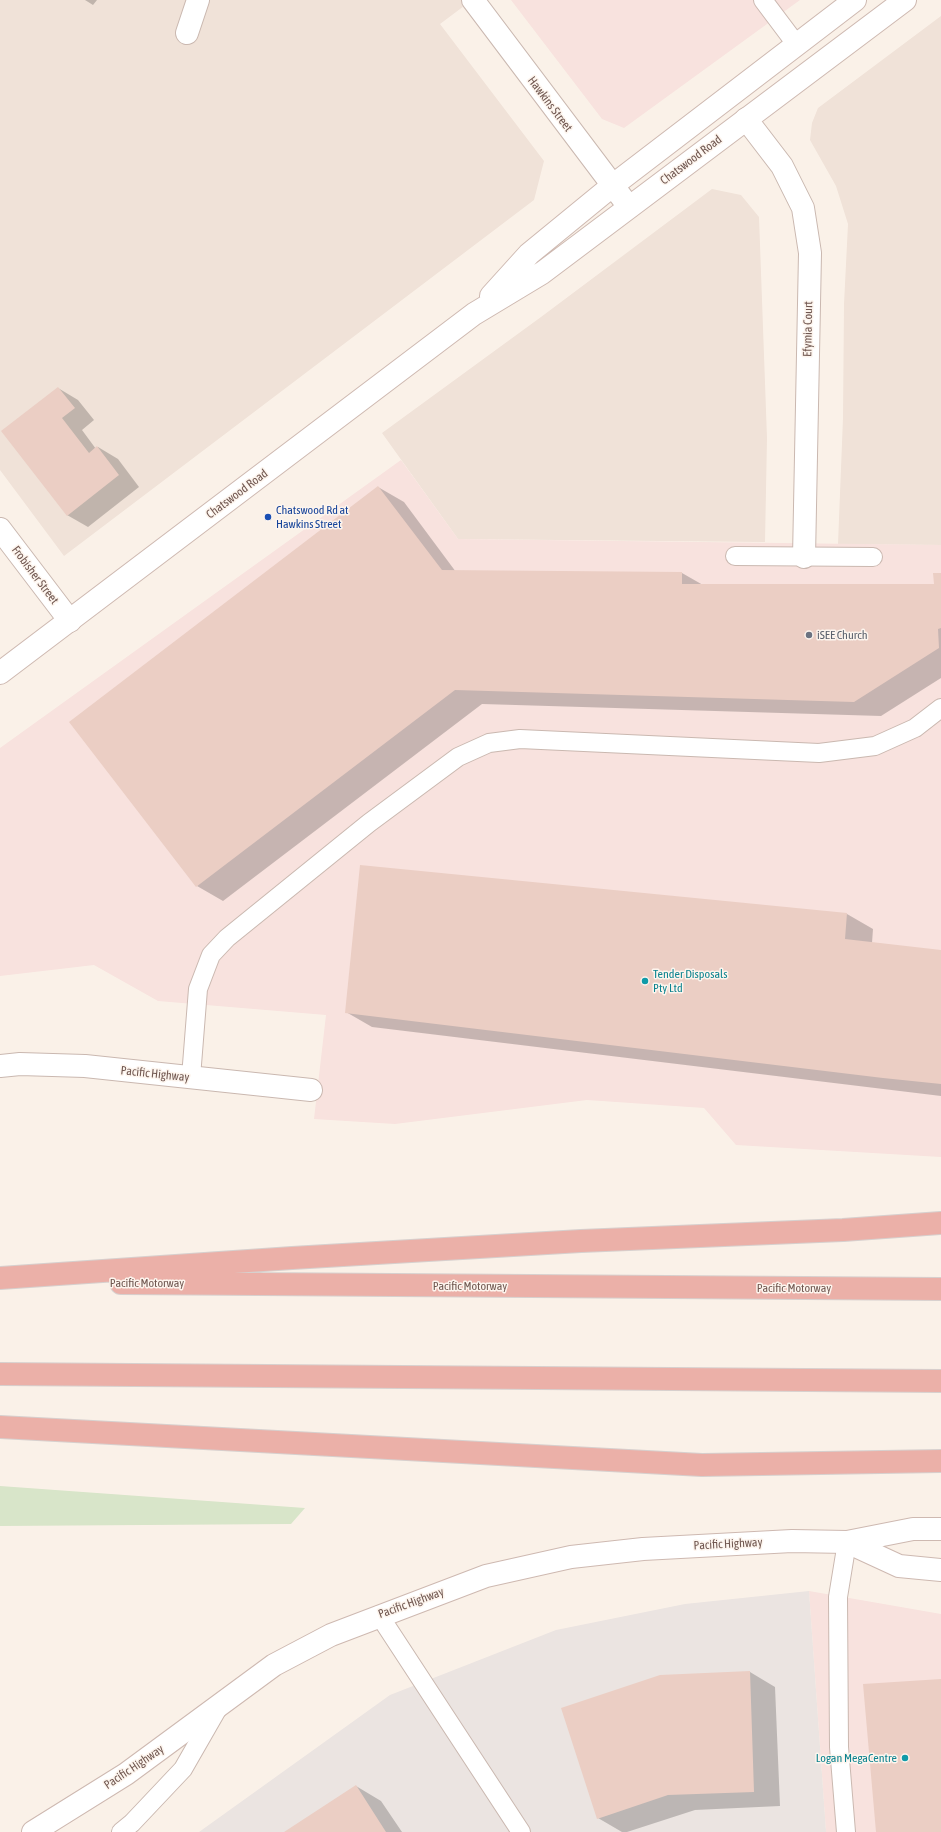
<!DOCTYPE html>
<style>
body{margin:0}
canvas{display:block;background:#faf1e8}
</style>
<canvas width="941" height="1832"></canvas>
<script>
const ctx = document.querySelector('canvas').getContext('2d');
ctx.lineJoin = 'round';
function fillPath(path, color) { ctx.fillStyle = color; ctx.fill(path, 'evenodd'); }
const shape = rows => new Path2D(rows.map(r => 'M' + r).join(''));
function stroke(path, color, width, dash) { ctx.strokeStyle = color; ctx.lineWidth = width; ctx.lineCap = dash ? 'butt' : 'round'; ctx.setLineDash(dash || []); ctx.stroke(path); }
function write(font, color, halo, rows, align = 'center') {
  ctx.font = font + ' "Asap Condensed",sans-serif'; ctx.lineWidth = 3; ctx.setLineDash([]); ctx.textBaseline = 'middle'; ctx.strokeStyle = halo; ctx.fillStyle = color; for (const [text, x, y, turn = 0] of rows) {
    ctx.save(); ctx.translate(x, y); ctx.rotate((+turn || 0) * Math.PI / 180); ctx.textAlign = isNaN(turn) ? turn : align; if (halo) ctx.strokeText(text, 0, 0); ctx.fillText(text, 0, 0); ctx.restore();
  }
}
fillPath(shape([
 [0,0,472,0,440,24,544,161,534,200,64,556,0,470],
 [941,16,941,545,838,544,843,418,844,304,848,224,836,186,810,140,812,123,818,108],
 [712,189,741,195,759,217,767,438,765,542,458,539,382,433,541,317]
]), '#f0e2d8');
fillPath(shape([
 [511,0,800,0,624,128,602,119],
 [401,460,458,539,941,545,941,1157,736,1145,704,1108,587,1100,395,1124,314,1119,326,1015,158,1001,94,965,0,976,0,748],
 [809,1591,941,1614,941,1832,826,1832]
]), '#f8e2de');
fillPath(shape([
 [809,1591,826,1832,199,1832,390,1695,556,1630,685,1604]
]), '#ebe4e1');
fillPath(shape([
 [0,1486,305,1508,291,1524,0,1526]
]), '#d8e5c9');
fillPath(shape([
 [85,0,97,0,93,5],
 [58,388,78,400,94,420,82,430,96,449,98,447,118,459,139,487,88,527,67,515],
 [378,487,404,502,456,572,682,573,703,585,935,585,941,574,941,678,881,716,482,704,223,901,197,886],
 [847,914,873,929,872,943,941,951,941,1096,372,1027,346,1012],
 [750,1672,775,1687,780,1806,695,1810,627,1832,622,1832,598,1818],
 [356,1786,381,1801,402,1832,286,1832]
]), '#0003');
fillPath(shape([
 [58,387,75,408,62,418,89,453,97,446,119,475,67,516,1,431],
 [378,486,442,570,682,572,682,584,934,584,933,573,941,573,941,628,938,629,939,648,854,702,455,690,196,887,69,722],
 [360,865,847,913,845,939,941,950,941,1084,883,1078,345,1013],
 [750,1671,754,1792,668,1795,597,1819,561,1708,660,1675],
 [941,1679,941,1832,876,1832,863,1684],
 [356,1785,386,1832,284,1832]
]), '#ebcec4');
const lane = shape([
 [763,0,796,44],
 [735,556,873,557],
 [191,1077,198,989,211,955,227,938,369,823,458,757,489,743,520,739,819,753,875,746,915,728,941,708],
 [379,1615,521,1832],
 [121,1832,132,1823,183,1769,218,1708],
 [846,1832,839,1747,838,1597,847,1542]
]);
const street = shape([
 [473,0,629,207],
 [187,33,198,0],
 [746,119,782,166,803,208,810,253,804,557],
 [0,529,70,621],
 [0,1066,20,1064,85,1066,311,1090]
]);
const secondary = shape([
 [491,296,529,254,612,186,855,0],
 [0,673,474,314,542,273,905,0],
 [847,1542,899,1566,941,1570],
 [33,1832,126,1774,274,1665,331,1635,486,1576,571,1557,643,1549,792,1541,847,1542,913,1529,941,1529]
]);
const highway = shape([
 [0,1278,292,1258,581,1241,843,1230,941,1223],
 [121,1283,941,1289],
 [0,1374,941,1381],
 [0,1427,702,1465,941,1461]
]);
stroke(lane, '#cab8b0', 20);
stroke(street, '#cab8b0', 24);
stroke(secondary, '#ceb9b1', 24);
stroke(highway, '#d7d0ce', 24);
stroke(lane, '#fff', 18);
stroke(street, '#fff', 22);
stroke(secondary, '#fff', 22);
stroke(highway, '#ebb0a8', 22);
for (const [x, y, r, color] of [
 [268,517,4,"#1a4fb4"],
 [809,635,4,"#6b7280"],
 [645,981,4,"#0f9aa8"],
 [905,1758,4,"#0f9aa8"]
]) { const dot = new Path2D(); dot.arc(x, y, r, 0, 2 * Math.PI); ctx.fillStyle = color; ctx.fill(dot); stroke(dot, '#fdf5ee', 1.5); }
write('12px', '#705750', '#fdf5ee', [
 ["Hawkins Street",550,104,53],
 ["Chatswood Road",691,160,-37],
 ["Efymia Court",808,329,-89],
 ["Chatswood Road",237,494,-37],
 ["Frobisher Street",35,575,53],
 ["Pacific Highway",155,1074,6],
 ["Pacific Motorway",147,1283],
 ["Pacific Motorway",470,1286],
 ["Pacific Motorway",794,1288],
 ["Pacific Highway",728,1544,-3],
 ["Pacific Highway",411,1603,-20],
 ["Pacific Highway",134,1767,-34]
]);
write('12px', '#164399', '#fdf5ee', [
 ["Chatswood Rd at",276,510],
 ["Hawkins Street",276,524]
], 'left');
write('12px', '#5b616d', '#fdf5ee', [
 ["iSEE Church",817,635]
], 'left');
write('12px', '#0d838f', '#fdf5ee', [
 ["Tender Disposals",653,974],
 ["Pty Ltd",653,988],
 ["Logan MegaCentre",897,1758,"right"]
], 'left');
</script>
